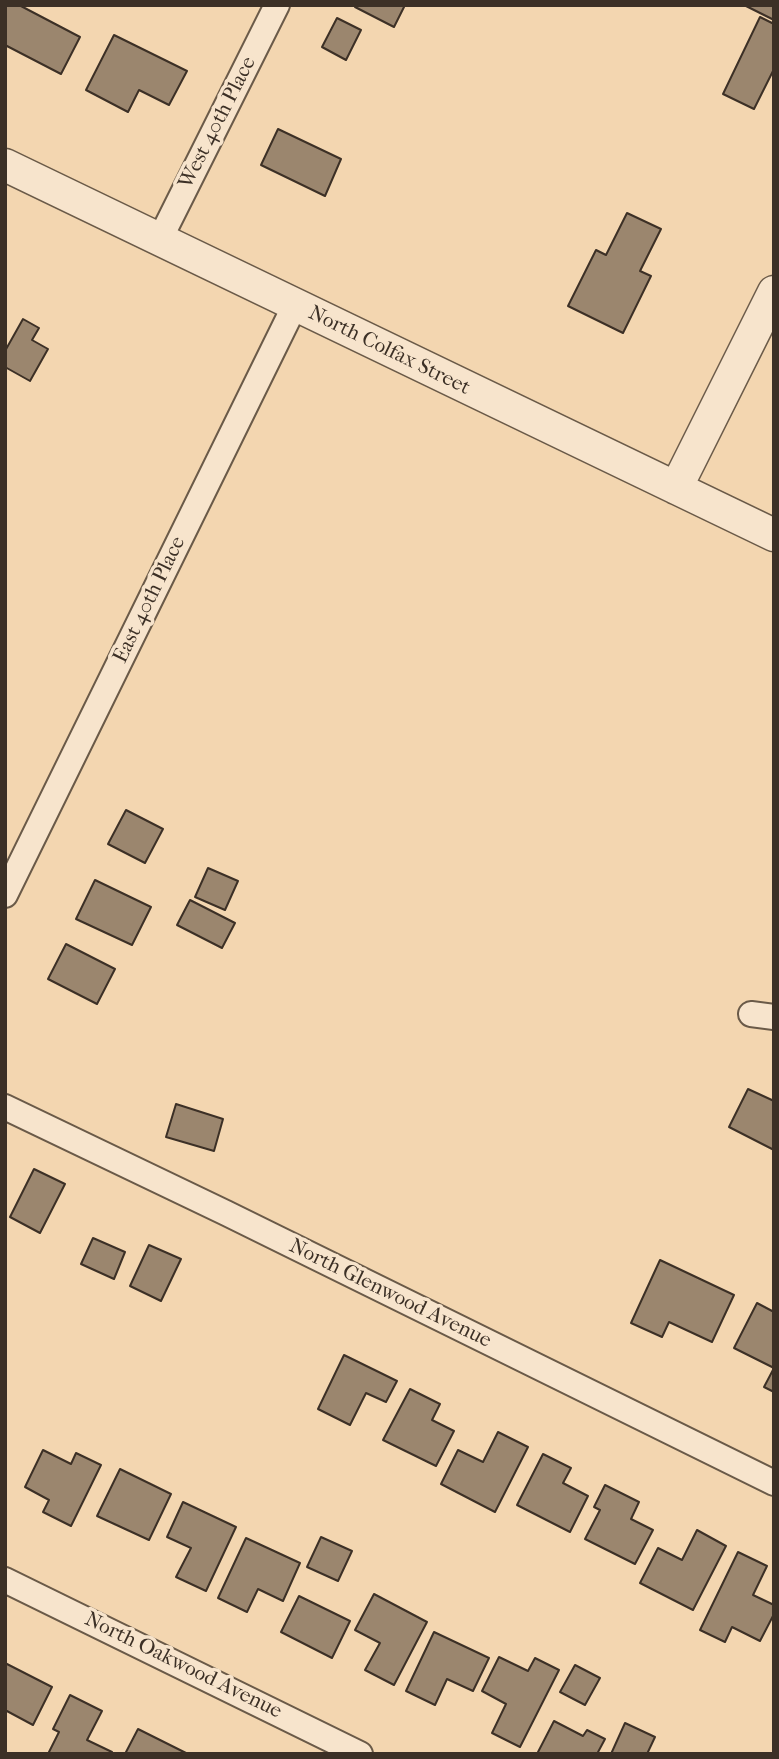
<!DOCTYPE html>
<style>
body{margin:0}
#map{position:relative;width:779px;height:1759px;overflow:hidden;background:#f3d6b0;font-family:"IM FELL French Canon",serif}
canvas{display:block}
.frame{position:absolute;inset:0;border:7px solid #3c3026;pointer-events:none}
</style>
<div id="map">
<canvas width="779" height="1759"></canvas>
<div class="frame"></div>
</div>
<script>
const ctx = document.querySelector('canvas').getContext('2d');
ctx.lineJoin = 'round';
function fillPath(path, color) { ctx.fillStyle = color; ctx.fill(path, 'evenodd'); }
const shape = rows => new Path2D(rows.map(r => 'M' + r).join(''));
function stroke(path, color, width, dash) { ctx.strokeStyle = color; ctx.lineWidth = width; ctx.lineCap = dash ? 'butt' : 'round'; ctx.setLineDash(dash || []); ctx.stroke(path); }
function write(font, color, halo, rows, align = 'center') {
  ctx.font = font + ' "IM FELL French Canon",serif'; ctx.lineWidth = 7; ctx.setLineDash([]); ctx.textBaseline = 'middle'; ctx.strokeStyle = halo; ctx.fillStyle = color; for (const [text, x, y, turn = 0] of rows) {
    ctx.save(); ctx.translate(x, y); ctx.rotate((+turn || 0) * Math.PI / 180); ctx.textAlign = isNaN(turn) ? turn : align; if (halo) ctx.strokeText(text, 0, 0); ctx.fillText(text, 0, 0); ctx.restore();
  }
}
const building = shape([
 [5,5,19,5,80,37,61,74,5,45,5,5],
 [356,5,405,5,394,27,355,7,356,5],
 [744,5,774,5,774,20,744,5],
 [760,17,774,24,774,69,754,109,723,94,760,17],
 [337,18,361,30,346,60,322,47,337,18],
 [114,35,187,71,169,105,139,90,128,112,86,90,114,35],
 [278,129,341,159,325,196,261,165,278,129],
 [627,213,661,229,640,271,651,276,623,333,568,306,596,250,606,255,627,213],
 [23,319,39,328,32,340,48,349,30,381,5,367,5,351,23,319],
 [126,810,163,829,145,863,108,844,126,810],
 [208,868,238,881,225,910,195,897,208,868],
 [95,880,151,907,132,945,76,919,95,880],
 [190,900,235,923,222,948,177,925,190,900],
 [66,944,115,969,97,1004,48,979,66,944],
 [748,1089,774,1101,774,1150,729,1127,748,1089],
 [176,1104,223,1119,214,1151,166,1137,176,1104],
 [34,1169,65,1184,40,1233,10,1217,34,1169],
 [93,1238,125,1252,114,1279,81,1264,93,1238],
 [149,1245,181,1259,161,1301,130,1286,149,1245],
 [660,1260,734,1295,712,1342,669,1322,662,1337,631,1323,660,1260],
 [757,1303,774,1312,774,1368,734,1348,757,1303],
 [344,1355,397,1381,386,1402,366,1393,350,1425,318,1409,344,1355],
 [774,1368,774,1392,764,1387,774,1368],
 [410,1389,440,1404,432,1420,454,1431,436,1466,383,1440,410,1389],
 [498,1432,528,1447,495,1512,441,1484,458,1450,483,1462,498,1432],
 [43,1450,71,1464,76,1453,101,1465,71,1526,43,1512,49,1500,25,1487,43,1450],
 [543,1454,571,1468,563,1483,588,1496,570,1532,517,1505,543,1454],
 [120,1469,171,1494,149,1540,97,1516,120,1469],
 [605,1485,639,1502,631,1519,653,1530,635,1564,585,1539,600,1510,594,1507,605,1485],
 [183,1502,236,1527,206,1591,176,1577,191,1548,167,1537,183,1502],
 [697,1530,726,1546,693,1610,640,1583,658,1548,682,1560,697,1530],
 [321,1537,352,1551,338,1581,307,1567,321,1537],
 [246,1538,300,1563,283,1601,258,1589,247,1612,218,1598,246,1538],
 [738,1552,767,1566,753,1595,774,1605,774,1614,760,1641,732,1627,725,1642,700,1630,738,1552],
 [374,1594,427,1622,394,1685,365,1670,380,1643,355,1630,374,1594],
 [299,1596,350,1621,332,1658,281,1632,299,1596],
 [434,1632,489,1658,473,1691,447,1679,435,1705,406,1691,434,1632],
 [499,1657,528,1671,535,1658,559,1670,520,1747,492,1733,506,1704,482,1691,499,1657],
 [5,1663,52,1687,33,1725,5,1710,5,1663],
 [575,1665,600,1678,585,1705,560,1692,575,1665],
 [70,1695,102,1711,87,1740,112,1752,111,1754,48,1754,59,1732,53,1729,70,1695],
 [554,1721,583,1736,587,1730,605,1739,597,1754,537,1754,554,1721],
 [625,1723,655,1737,647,1754,611,1754,625,1723],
 [138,1729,186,1753,185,1754,125,1754,138,1729]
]);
fillPath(building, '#9b866e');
stroke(building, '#3c3026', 2);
const minor = shape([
 [159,241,277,5],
 [5,895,295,305],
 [751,1014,774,1017],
 [5,1107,226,1213,774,1483],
 [5,1580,360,1754]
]);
const tertiary = shape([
 [5,165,774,535],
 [676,488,774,292]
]);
stroke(minor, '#6a5a48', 28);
stroke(tertiary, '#6a5a48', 35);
stroke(minor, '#f7e4cc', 24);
stroke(tertiary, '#f7e4cc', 32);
write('21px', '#3c3026', '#f7e4cc', [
 ["West 40th Place",218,123,-63],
 ["North Colfax Street",389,351,26],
 ["East 40th Place",150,600,-64],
 ["North Glenwood Avenue",390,1294,26],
 ["North Oakwood Avenue",183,1666,26]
]);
</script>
